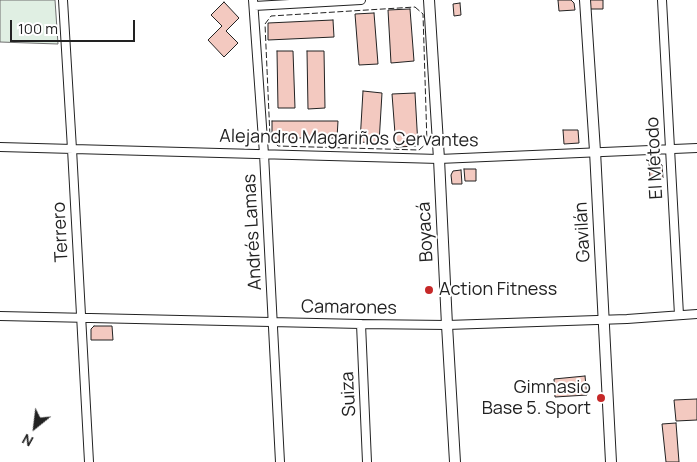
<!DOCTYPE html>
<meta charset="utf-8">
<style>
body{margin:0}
#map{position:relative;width:697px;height:462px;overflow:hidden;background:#fff;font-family:Manrope,sans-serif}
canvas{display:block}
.north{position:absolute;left:10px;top:402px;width:50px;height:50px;-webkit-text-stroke:4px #fff;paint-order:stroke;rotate:209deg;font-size:14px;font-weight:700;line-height:20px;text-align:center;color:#222}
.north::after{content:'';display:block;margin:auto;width:18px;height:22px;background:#222;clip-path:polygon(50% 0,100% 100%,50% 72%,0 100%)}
.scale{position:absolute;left:10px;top:20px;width:125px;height:22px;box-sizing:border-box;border:2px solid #222;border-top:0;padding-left:6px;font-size:15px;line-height:18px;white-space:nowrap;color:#222;-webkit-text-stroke:4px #fff;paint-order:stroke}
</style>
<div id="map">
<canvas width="697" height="462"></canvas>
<div class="north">N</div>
<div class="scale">100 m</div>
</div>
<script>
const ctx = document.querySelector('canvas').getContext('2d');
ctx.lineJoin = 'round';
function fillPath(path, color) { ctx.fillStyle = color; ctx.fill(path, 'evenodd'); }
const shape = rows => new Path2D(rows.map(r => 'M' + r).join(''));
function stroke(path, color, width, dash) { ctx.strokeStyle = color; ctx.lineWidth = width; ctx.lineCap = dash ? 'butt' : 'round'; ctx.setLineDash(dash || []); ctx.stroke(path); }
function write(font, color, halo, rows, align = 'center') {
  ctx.font = font + ' Manrope,sans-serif'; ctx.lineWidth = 4; ctx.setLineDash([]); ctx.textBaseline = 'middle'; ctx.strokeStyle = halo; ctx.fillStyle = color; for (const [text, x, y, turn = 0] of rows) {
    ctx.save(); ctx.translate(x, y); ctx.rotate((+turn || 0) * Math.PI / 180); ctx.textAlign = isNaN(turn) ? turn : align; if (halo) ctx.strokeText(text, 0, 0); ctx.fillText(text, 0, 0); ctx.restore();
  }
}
const green = shape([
 [0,0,55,0,58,44,0,42,0,0]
]);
fillPath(green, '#e0efe3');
stroke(green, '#6f6f6f', 1);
const building = shape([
 [558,0,571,0,574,3,575,10,559,11,558,0],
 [590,0,603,0,603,9,590,9,590,0],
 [224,2,239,18,226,31,238,43,224,57,208,40,222,26,211,15,224,2],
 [460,3,461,15,454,16,453,4,460,3],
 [410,9,414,61,391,63,388,10,410,9],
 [374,13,378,64,359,65,355,14,374,13],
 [333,20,334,37,268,40,268,23,333,20],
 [277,51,293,51,295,108,278,108,277,51],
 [307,51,324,51,325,108,308,109,307,51],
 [363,91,382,93,379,143,360,142,363,91],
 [415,93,418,146,396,147,392,94,415,93],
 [272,121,338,121,337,138,272,138,272,121],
 [563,130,578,130,579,143,564,144,563,130],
 [649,161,657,161,662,165,663,178,650,179,649,161],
 [464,169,476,169,476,181,465,181,464,169],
 [461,170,462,184,452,184,451,175,453,171,461,170],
 [94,326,112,326,113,340,91,340,91,329,94,326],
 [585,376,587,395,555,397,554,379,585,376],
 [697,399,697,420,676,421,674,400,697,399],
 [676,423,679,462,666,462,662,424,676,423]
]);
fillPath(building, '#f3c9c0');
stroke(building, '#222', 1);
const minor = shape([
 [63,0,72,149,89,462],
 [253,0,264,154,280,462],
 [662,0,679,315],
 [254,6,361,0],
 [0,147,439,159,697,148],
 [0,316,361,324,447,325,627,319,697,314],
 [361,324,367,462]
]);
const tertiary = shape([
 [429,0,439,159,447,325,455,462],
 [585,0,595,151,611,462]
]);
stroke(minor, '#222', 10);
stroke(tertiary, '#222', 12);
stroke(minor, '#fff', 8);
stroke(tertiary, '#fff', 10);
stroke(shape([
 [415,7,423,14,427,143,419,150,278,146,270,137,265,24,271,16,415,7]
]), '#222', 1, [6, 2.5]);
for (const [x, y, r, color] of [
 [429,290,5,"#c62828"],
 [601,398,5,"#c62828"]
]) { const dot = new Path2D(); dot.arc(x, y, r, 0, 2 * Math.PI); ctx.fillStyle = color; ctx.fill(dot); stroke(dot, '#fff', 2); }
write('18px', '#222', '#fff', [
 ["Alejandro Magariños Cervantes",349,139,1],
 ["El Método",655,158,-93],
 ["Terrero",61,232,-93],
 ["Andrés Lamas",253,232,-93],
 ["Boyacá",426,232,-93],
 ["Gavilán",583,232,-93],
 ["Camarones",349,308,1],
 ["Suiza",349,394,-93]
]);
write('18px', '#222', '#fff', [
 ["Action Fitness",439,290],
 ["Gimnasio",591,388,"right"],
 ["Base 5. Sport",591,409,"right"]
], 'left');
</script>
